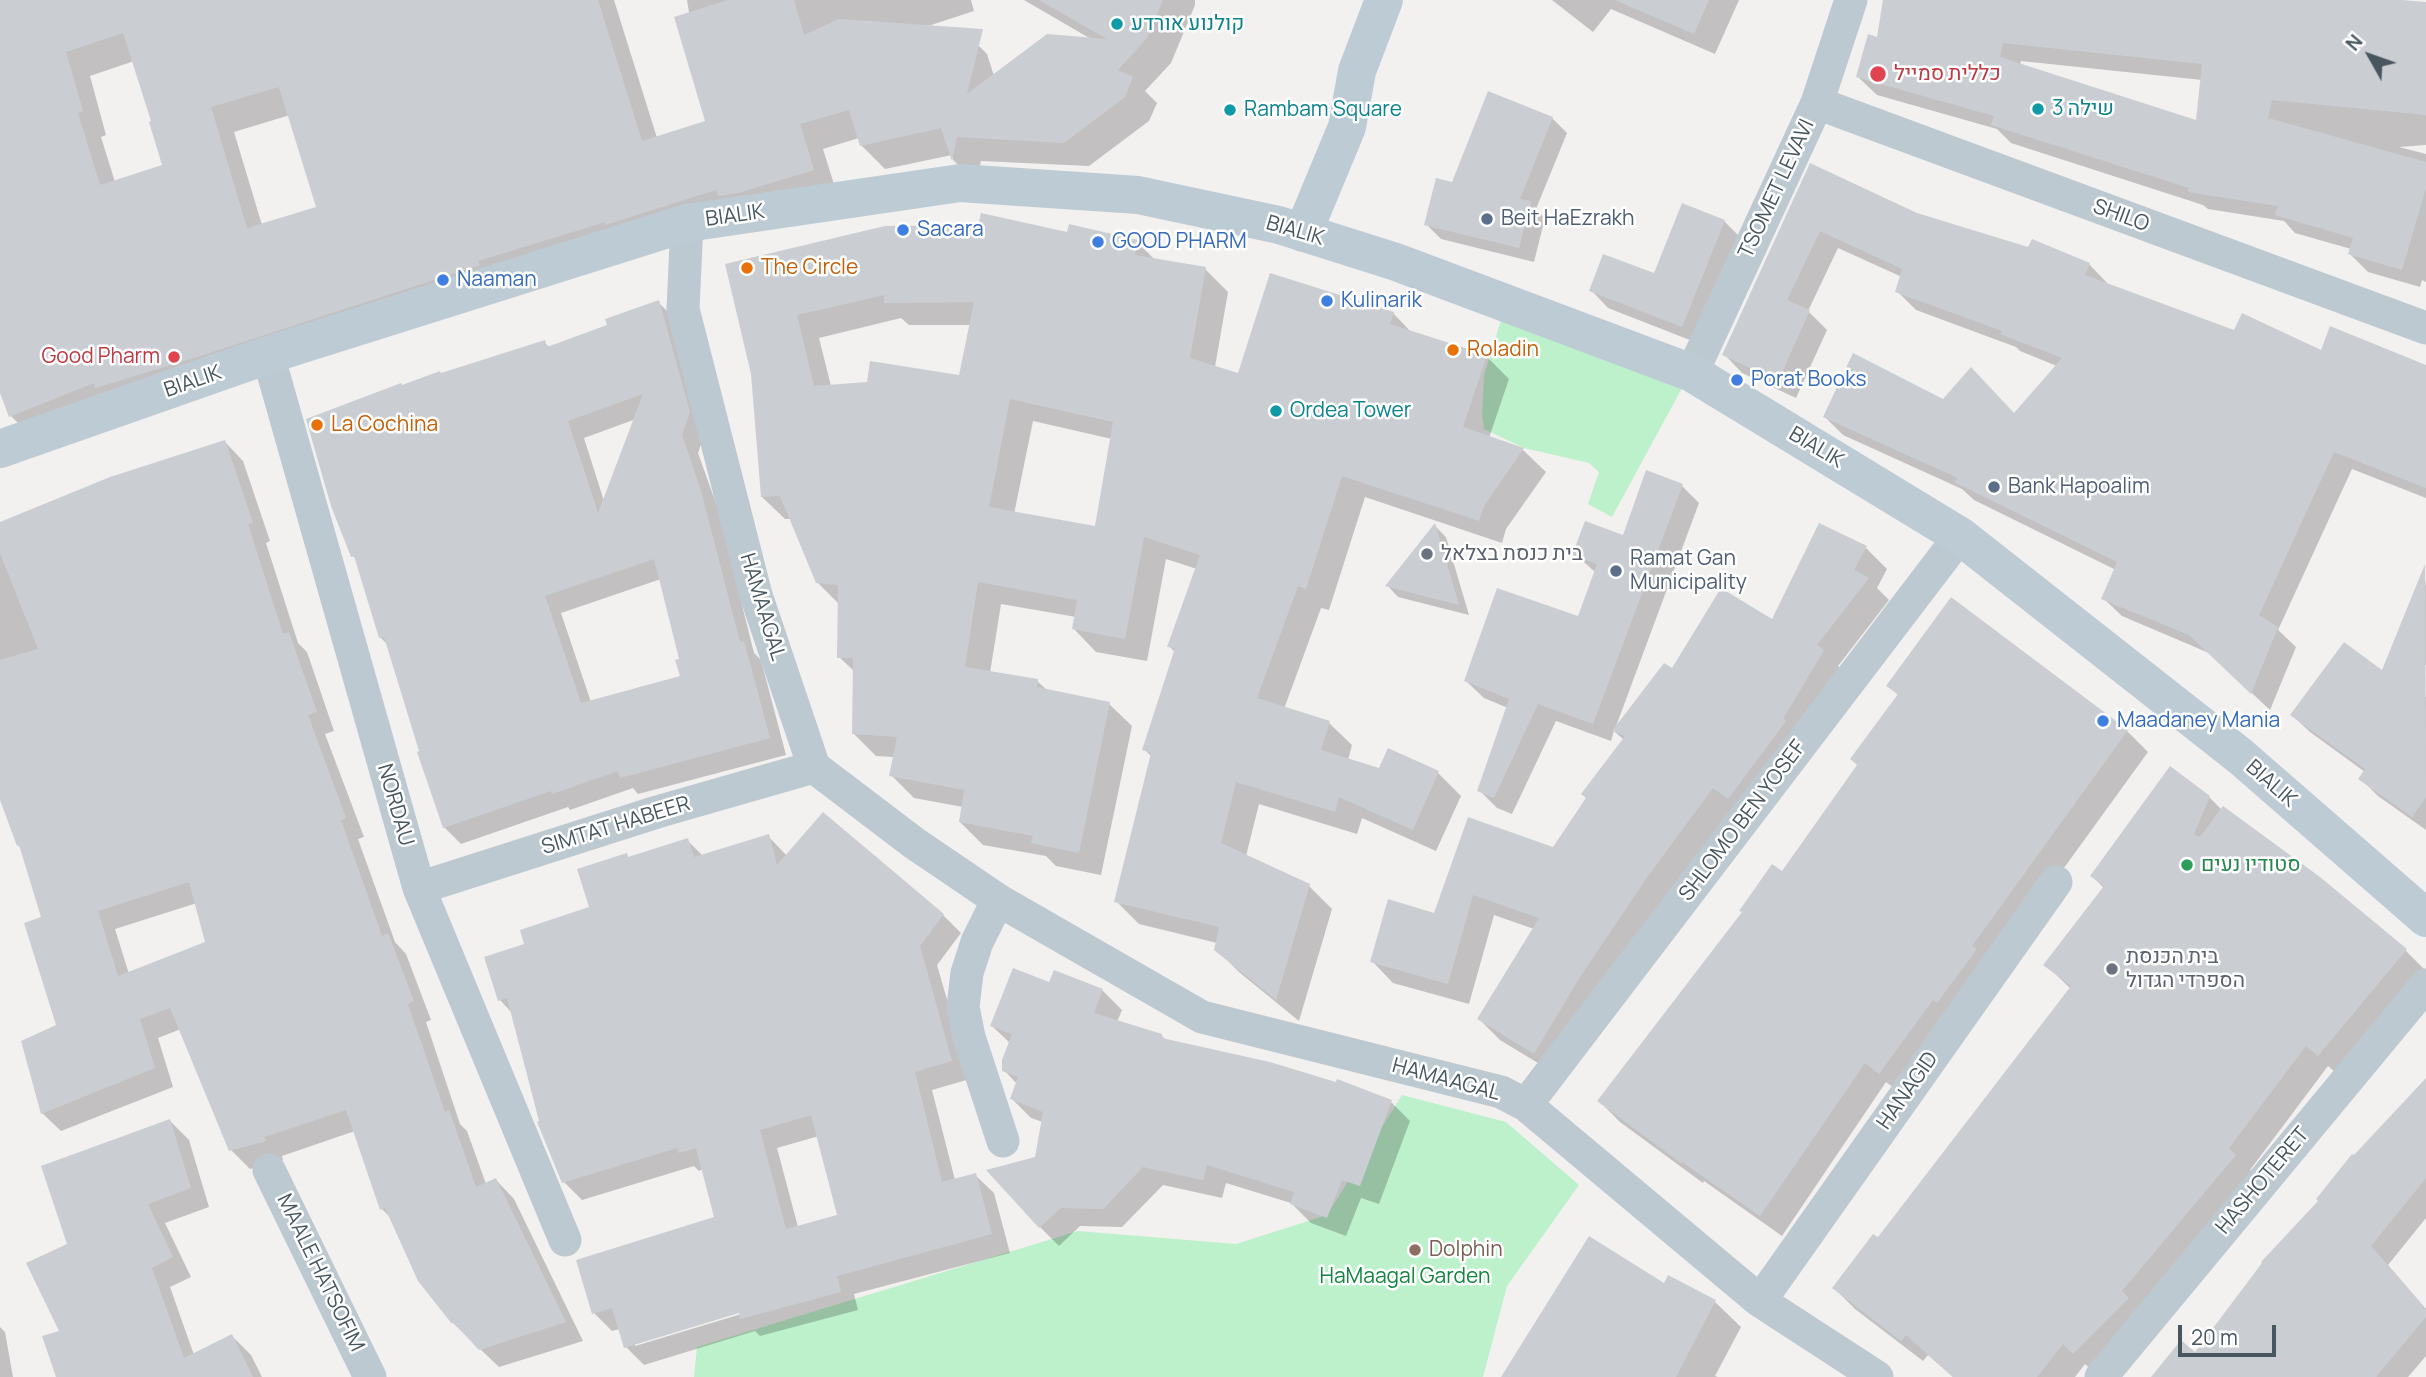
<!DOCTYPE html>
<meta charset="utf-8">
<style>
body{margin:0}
#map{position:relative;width:2426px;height:1377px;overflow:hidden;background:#f3f0f0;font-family:Manrope,sans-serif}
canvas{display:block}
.north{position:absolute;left:2335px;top:21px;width:70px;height:70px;-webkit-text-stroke:5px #fff;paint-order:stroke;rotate:310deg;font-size:19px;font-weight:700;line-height:28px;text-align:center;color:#47565f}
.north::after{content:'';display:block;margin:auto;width:24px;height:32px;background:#47565f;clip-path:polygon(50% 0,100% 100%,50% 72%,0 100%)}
.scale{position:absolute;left:2178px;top:1325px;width:98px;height:32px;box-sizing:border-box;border:4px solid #47565f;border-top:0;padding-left:9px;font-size:21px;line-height:24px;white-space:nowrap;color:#47565f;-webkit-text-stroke:5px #fff;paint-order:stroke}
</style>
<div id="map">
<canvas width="2426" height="1377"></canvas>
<div class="north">N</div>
<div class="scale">20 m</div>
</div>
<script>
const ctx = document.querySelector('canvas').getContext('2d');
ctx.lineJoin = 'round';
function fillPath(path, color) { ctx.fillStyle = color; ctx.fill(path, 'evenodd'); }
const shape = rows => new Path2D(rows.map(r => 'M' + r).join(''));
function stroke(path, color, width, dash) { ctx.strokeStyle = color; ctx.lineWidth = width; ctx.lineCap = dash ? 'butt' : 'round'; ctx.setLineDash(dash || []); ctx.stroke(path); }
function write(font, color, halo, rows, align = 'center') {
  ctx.font = font + ' Manrope,Heebo,sans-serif'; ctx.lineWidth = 5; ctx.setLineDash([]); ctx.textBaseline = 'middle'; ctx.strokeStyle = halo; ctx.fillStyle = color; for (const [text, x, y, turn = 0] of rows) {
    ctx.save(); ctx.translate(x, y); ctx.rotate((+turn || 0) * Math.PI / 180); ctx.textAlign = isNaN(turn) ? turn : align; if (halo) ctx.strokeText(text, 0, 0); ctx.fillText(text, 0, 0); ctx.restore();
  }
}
fillPath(shape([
 [1505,307,1688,377,1612,517,1588,504,1599,472,1589,463,1524,448,1484,429,1482,415,1484,375],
 [1402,1095,1506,1122,1579,1185,1507,1286,1483,1377,694,1377,697,1347,1078,1231,1236,1244,1327,1215]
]), '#bdf1cb');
fillPath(shape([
 [0,0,614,0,657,138,707,122,687,0,971,0,974,11,925,27,963,30,987,54,994,76,1091,39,1024,0,1195,0,1195,5,1171,63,1145,91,1157,103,1149,121,1089,166,981,161,976,182,953,160,952,155,885,169,861,145,859,138,823,149,837,194,35,440,11,416,0,388],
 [134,61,154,123,164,166,115,182,101,137,106,135,90,76],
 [290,115,318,208,262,225,234,132],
 [1552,0,1739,0,1715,54,1611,9,1593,32],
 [1885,0,2380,0,2426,4,2426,145,2399,147,2426,154,2426,282,2422,280,2420,287,2368,272,2350,254,2351,249,2295,233,2284,221,2208,209,2203,205,2011,143,1997,129,1877,95,1858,77,1878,39],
 [2021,61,2202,80,2197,122,2020,65],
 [1552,118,1567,133,1536,209,1545,218,1534,262,1441,239,1426,224,1453,184],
 [1811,166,1916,214,2029,249,2089,264,2107,283,2107,285,2235,332,2322,353,2426,366,2426,498,2352,469,2278,630,2296,647,2270,710,2209,653,2122,616,2103,598,2116,570,1974,500,1962,489,1843,435,1825,417,1944,401,2015,415,2057,366,2020,351,2016,347,1916,310,1897,291,1902,277,1838,248,1808,311,1827,330,1796,398,1742,373,1724,354],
 [1724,221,1742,239,1700,344,1608,308,1591,290,1655,276],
 [1068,234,1137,242,1156,261,1205,269,1228,292,1215,367,1240,375,1393,313,1412,333,1486,356,1509,379,1489,438,1523,450,1546,472,1506,529,1502,543,1365,497,1329,610,1321,608,1284,709,1329,723,1352,745,1348,760,1380,770,1389,751,1438,773,1461,796,1436,851,1362,818,1357,834,1259,804,1246,856,1309,886,1332,909,1299,1021,1239,972,1216,949,1217,943,1139,924,1116,901,1152,757,1144,749,1176,653,1169,646,1197,569,1166,559,1147,661,1096,652,1074,629,1076,617,1001,604,990,673,1037,681,1048,691,1109,704,1132,726,1101,875,1056,866,1046,856,983,845,960,822,963,807,914,798,891,775,894,757,876,756,853,733,855,672,839,657,840,605,817,582,791,519,785,519,762,497,753,374,728,265],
 [901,318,909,325,971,325,961,377,831,386,819,338],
 [1033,421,1112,439,1096,528,1014,514],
 [658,302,675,319,706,430,698,453,718,509,754,653,761,660,786,755,638,794,633,788,570,810,568,807,461,844,444,827,388,645,380,637,357,560,353,556,403,387,544,342,550,348,610,326],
 [636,419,604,501,584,438],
 [661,579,681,660,682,677,591,702,561,613],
 [225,442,243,461,270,541,266,543,298,643,307,652,334,731,325,734,364,837,358,839,395,942,406,954,431,1020,426,1022,460,1124,467,1131,486,1184,496,1180,514,1199,583,1341,499,1367,453,1323,419,1280,392,1219,382,1209,355,1131,282,1156,283,1160,250,1169,231,1150,181,1029,158,1038,173,1087,61,1131,42,1113,58,1026,44,918,22,849,18,845,0,795,0,524],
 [197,903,208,943,129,974,115,929],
 [1682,486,1699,503,1615,729,1672,671,1773,621,1866,548,1887,569,1877,588,1889,600,1838,666,1845,673,1556,1074,1500,1040,1479,1019,1534,929,1494,915,1469,1004,1393,983,1372,961,1435,915,1553,849,1624,740,1614,731,1611,741,1556,721,1512,814,1497,808,1479,790,1508,708,1484,698,1466,681,1579,619,1596,573,1575,554,1624,537],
 [1435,526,1446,537,1469,615,1398,597,1387,585],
 [2426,579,2426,665,2414,660],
 [2385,667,2426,697,2426,830,2378,796,2360,778,2365,772,2310,732,2292,715,2383,672],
 [1888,685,2127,731,2148,752,1901,1093,1886,1082,1782,1236,1704,1181,1703,1183,1620,1122,1599,1101,1782,874,1858,765,1899,696],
 [2209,797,2222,810,2319,878,2406,951,2426,971,2340,1076,2328,1066,2250,1170,2257,1177,2096,1374,2085,1364,2075,1377,1953,1377,1928,1355,1923,1361,1855,1309,1834,1288,1878,1240,2071,989,2045,964,2104,888,2092,876],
 [768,836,787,856,943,915,961,933,937,965,970,1079,932,1090,955,1180,975,1175,994,1193,1010,1253,854,1294,858,1310,760,1336,755,1331,644,1365,626,1347,620,1329,612,1331,594,1313,716,1218,703,1169,699,1171,694,1166,582,1200,564,1182,541,1122,512,1013,500,1000,526,945,591,908,629,858,687,840,703,856],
 [819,1136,839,1216,798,1227,777,1148],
 [747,1309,748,1312,635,1346,635,1343],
 [1050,984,1102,990,1122,1010,1117,1022,1162,1036,1166,1041,1391,1102,1410,1121,1379,1204,1361,1198,1346,1236,1311,1223,1291,1203,1226,1183,1222,1198,1163,1185,1122,1227,1080,1226,1059,1246,1040,1227,1036,1158,1043,1122,1031,1118,1012,1099,1017,1084,1004,1070,1010,1043,992,1026],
 [2426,1080,2426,1218,2388,1265,2426,1309,2426,1356,2408,1377,2153,1377,2195,1354,2320,1201],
 [170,1121,189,1140,209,1207,165,1223,191,1277,170,1287,194,1355,232,1336,251,1355,262,1377,58,1377,69,1245],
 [1669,1277,1715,1302,1741,1327,1715,1376,1718,1377,1516,1377,1664,1285],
 [0,1327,5,1332,13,1377,0,1377]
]), '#0003');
fillPath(shape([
 [0,0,598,0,642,141,705,121,674,17,728,0,794,0,804,35,839,19,983,29,967,94,1047,34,1107,39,1039,0,1163,0,1147,38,1118,70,1133,77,1125,97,1064,143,957,137,952,161,941,128,860,146,849,110,800,124,814,170,738,193,718,196,716,190,605,225,605,222,478,261,480,265,197,357,95,388,94,383,9,417,0,393],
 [123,33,151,121,149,122,162,165,100,185,78,113,83,111,66,52],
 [279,87,316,207,247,228,211,107],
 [1615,0,1709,0,1694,34],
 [1883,0,2402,0,2426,2,2426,115,2272,100,2268,118,2426,162,2426,188,2402,270,2348,254,2353,238,2275,215,2278,206,2188,192,2189,188,1991,125,1994,116,1856,77,1868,34,1877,37],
 [2003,43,2202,64,2196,120,2000,57],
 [1488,91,1553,117,1520,199,1531,201,1519,248,1424,225,1436,178,1452,182],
 [1810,163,1917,213,2028,247,2032,239,2090,263,2085,275,2234,330,2242,313,2321,350,2330,326,2426,365,2426,488,2334,452,2259,615,2278,627,2251,694,2189,635,2101,599,2117,562,1954,482,1958,478,1823,417,1853,353,1943,399,1971,367,2014,413,2062,358,2000,334,2002,331,1895,292,1902,269,1820,231,1787,300,1810,310,1778,381,1722,355],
 [1682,203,1725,220,1682,327,1589,291,1603,254,1654,273],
 [981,213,1067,232,1069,224,1138,240,1135,255,1206,267,1190,358,1238,373,1270,273,1394,312,1390,324,1487,355,1463,427,1524,448,1484,506,1479,521,1342,476,1306,589,1298,586,1257,698,1330,721,1321,750,1379,768,1388,748,1439,771,1413,830,1339,797,1335,812,1236,782,1221,843,1310,884,1276,1000,1214,950,1219,927,1114,902,1151,753,1142,750,1175,648,1167,647,1200,555,1144,537,1125,639,1072,629,1077,600,978,582,965,667,1038,679,1037,687,1110,702,1079,853,1031,843,1033,836,959,822,964,790,889,776,897,737,852,734,853,658,837,658,838,585,816,583,780,496,761,497,751,374,725,264,885,226,978,225],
 [884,295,884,303,974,302,959,375,870,361,867,382,814,386,797,315],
 [1010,399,1113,422,1095,526,989,507],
 [659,300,690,412,682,435,701,491,740,642,744,641,770,738,620,778,618,771,552,794,551,791,443,828,417,752,419,751,384,637,379,638,354,556,351,557,331,506,306,419,401,383,402,385,440,371,441,373,545,340,547,347,607,325,605,319],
 [643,394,598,513,568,421],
 [654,559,679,659,675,660,680,676,581,703,545,596],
 [225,440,253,523,248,524,283,634,289,632,317,712,308,715,346,818,341,820,382,936,388,933,414,1001,408,1004,445,1112,449,1110,476,1187,496,1178,566,1322,479,1350,453,1322,452,1324,418,1281,385,1208,380,1210,346,1110,264,1137,266,1141,229,1151,170,1008,140,1019,155,1068,41,1114,21,1041,56,1025,24,923,41,917,19,845,17,846,0,800,0,660,38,649,0,553,0,522,110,477],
 [189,882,205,942,118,976,98,911],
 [1646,470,1683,484,1593,724,1538,704,1494,798,1477,791,1509,699,1464,681,1497,588,1578,616,1597,564,1572,555,1585,521,1623,535],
 [1435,523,1459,605,1385,586],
 [1819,523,1867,546,1854,570,1869,578,1817,645,1824,650,1783,719,1786,721,1728,799,1713,788,1648,876,1578,980,1534,1054,1477,1019,1539,918,1473,895,1448,984,1370,962,1388,899,1434,913,1468,817,1553,847,1586,798,1581,794,1625,736,1612,731,1664,663,1672,668,1721,588,1772,619],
 [2425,564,2426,797,2412,817,2358,779,2365,769,2290,715,2344,642,2382,670],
 [1951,597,2128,730,1972,946,1977,949,1937,1003,1933,1000,1879,1074,1865,1063,1760,1216,1682,1162,1681,1163,1597,1101,1742,912,1739,911,1772,864,1782,871,1857,765,1850,759,1898,694,1886,686],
 [2170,766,2210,796,2194,834,2200,837,2223,806,2320,877,2407,949,2318,1056,2306,1046,2229,1148,2236,1155,2122,1291,2129,1298,2073,1354,2063,1344,2037,1377,1953,1377,1906,1335,1901,1341,1832,1288,1873,1234,1878,1237,2071,986,2043,965,2104,886,2090,876],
 [823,812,944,914,920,946,952,1061,915,1072,942,1182,976,1173,992,1234,837,1276,841,1292,740,1319,739,1313,624,1348,612,1308,592,1314,576,1260,714,1217,696,1148,679,1153,677,1148,562,1183,537,1122,539,1121,507,998,498,1001,484,957,524,944,520,930,589,907,577,869,627,853,628,857,688,838,694,857,769,834,777,865],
 [811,1115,837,1215,786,1229,760,1130],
 [1013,968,1049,982,1054,970,1103,989,1094,1013,1162,1034,1162,1038,1270,1062,1336,1082,1337,1079,1392,1100,1360,1186,1342,1180,1327,1218,1290,1204,1294,1192,1207,1165,1203,1180,1143,1167,1103,1209,1061,1208,1039,1228,986,1170,1035,1157,1043,1112,1010,1099,1018,1077,1002,1071,1002,1060,1012,1034,990,1026],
 [2426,1078,2426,1178,2371,1246,2426,1309,2426,1317,2376,1377,2151,1377,2181,1340,2195,1352,2262,1263,2261,1262,2318,1201,2316,1199,2352,1154,2354,1155],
 [170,1119,191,1188,148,1204,173,1257,152,1268,184,1358,232,1334,253,1377,56,1377,42,1336,59,1331,26,1263,67,1244,41,1166],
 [1589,1236,1664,1283,1668,1275,1716,1300,1676,1377,1501,1377]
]), '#caced3');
stroke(shape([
 [1817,103,2426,328],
 [687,223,683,309,756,595,814,767,914,843,998,900,1202,1017,1501,1092,1526,1105,1760,1301,1877,1377],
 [268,355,419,888,565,1240],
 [1692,373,1817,103,1851,0],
 [419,888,657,812,814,767],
 [998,900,977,942,967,973,963,1007,969,1037,1003,1141],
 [1526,1105,1960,536],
 [269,1170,370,1377],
 [1760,1301,2056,882],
 [2101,1377,2426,985]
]), '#bdc9d0', 33);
stroke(shape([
 [1303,233,1347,127,1357,71,1384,0],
 [0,449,268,355,687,223,960,183,1138,195,1279,225,1396,262,1692,373,1960,536,2240,756,2426,918]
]), '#bdcbd5', 38);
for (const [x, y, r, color] of [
 [1117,24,7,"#0f9aa8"],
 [1878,74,9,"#e0444e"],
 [2038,109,7,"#0f9aa8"],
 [1230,110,7,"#0f9aa8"],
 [1487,219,7,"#5c6f8a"],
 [903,230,7,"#3f7fe0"],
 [1098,242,7,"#3f7fe0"],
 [747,268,7,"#e8710a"],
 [443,280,7,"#3f7fe0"],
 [1327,301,7,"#3f7fe0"],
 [1453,350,7,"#e8710a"],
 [174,357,7,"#e0444e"],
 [1737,380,7,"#3f7fe0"],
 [1276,411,7,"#0f9aa8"],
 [317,425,7,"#e8710a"],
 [1994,487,7,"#5c6f8a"],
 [1427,554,7,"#6b7280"],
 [1616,571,7,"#5c6f8a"],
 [2103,721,7,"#3f7fe0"],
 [2187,865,7,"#2e9e5b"],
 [2112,969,7,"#6b7280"],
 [1415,1250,7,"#8d6e63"]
]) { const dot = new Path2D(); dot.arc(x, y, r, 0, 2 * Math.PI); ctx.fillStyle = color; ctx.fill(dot); stroke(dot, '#fff', 2.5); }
write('21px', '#0d838f', '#fff', [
 ["קולנוע אורדע",1131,24],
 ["שילה 3",2052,109],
 ["Rambam Square",1244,110],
 ["Ordea Tower",1290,411]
], 'left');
write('21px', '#be3a42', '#fff', [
 ["כללית סמייל",1894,74],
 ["Good Pharm",160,357,"right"]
], 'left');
write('21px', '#47565f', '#fff', [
 ["TSOMET LEVAVI",1777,189,-65],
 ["BIALIK",735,216,-8],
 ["SHILO",2121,216,20],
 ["BIALIK",1295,231,16],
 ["BIALIK",193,382,-19],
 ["BIALIK",1816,448,31],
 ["HAMAAGAL",762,607,73],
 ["BIALIK",2271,784,41],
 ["NORDAU",395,805,74],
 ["SHLOMO BEN YOSEF",1743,821,-53],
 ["SIMTAT HABEER",616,826,-17],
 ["HAMAAGAL",1446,1080,15],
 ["HANAGID",1908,1091,-55],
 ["HASHOTERET",2263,1181,-50],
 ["MAALE HATSOFIM",320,1273,64]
]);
write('21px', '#4e5e75', '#fff', [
 ["Beit HaEzrakh",1501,219],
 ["Bank Hapoalim",2008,487],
 ["Ramat Gan",1630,559],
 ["Municipality",1630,583]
], 'left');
write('21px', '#366cbe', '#fff', [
 ["Sacara",917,230],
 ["GOOD PHARM",1112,242],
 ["Naaman",457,280],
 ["Kulinarik",1341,301],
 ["Porat Books",1751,380],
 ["Maadaney Mania",2117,721]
], 'left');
write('21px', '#c56008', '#fff', [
 ["The Circle",761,268],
 ["Roladin",1467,350],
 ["La Cochina",331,425]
], 'left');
write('21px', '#5b616d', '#fff', [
 ["בית כנסת בצלאל",1441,554],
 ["בית הכנסת",2126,957],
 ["הספרדי הגדול",2126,981]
], 'left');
write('21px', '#27864d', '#fff', [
 ["סטודיו נעים",2201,865]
], 'left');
write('21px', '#785e54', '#fff', [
 ["Dolphin",1429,1250]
], 'left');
write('21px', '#13853e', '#fff', [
 ["HaMaagal Garden",1405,1277]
]);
</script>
